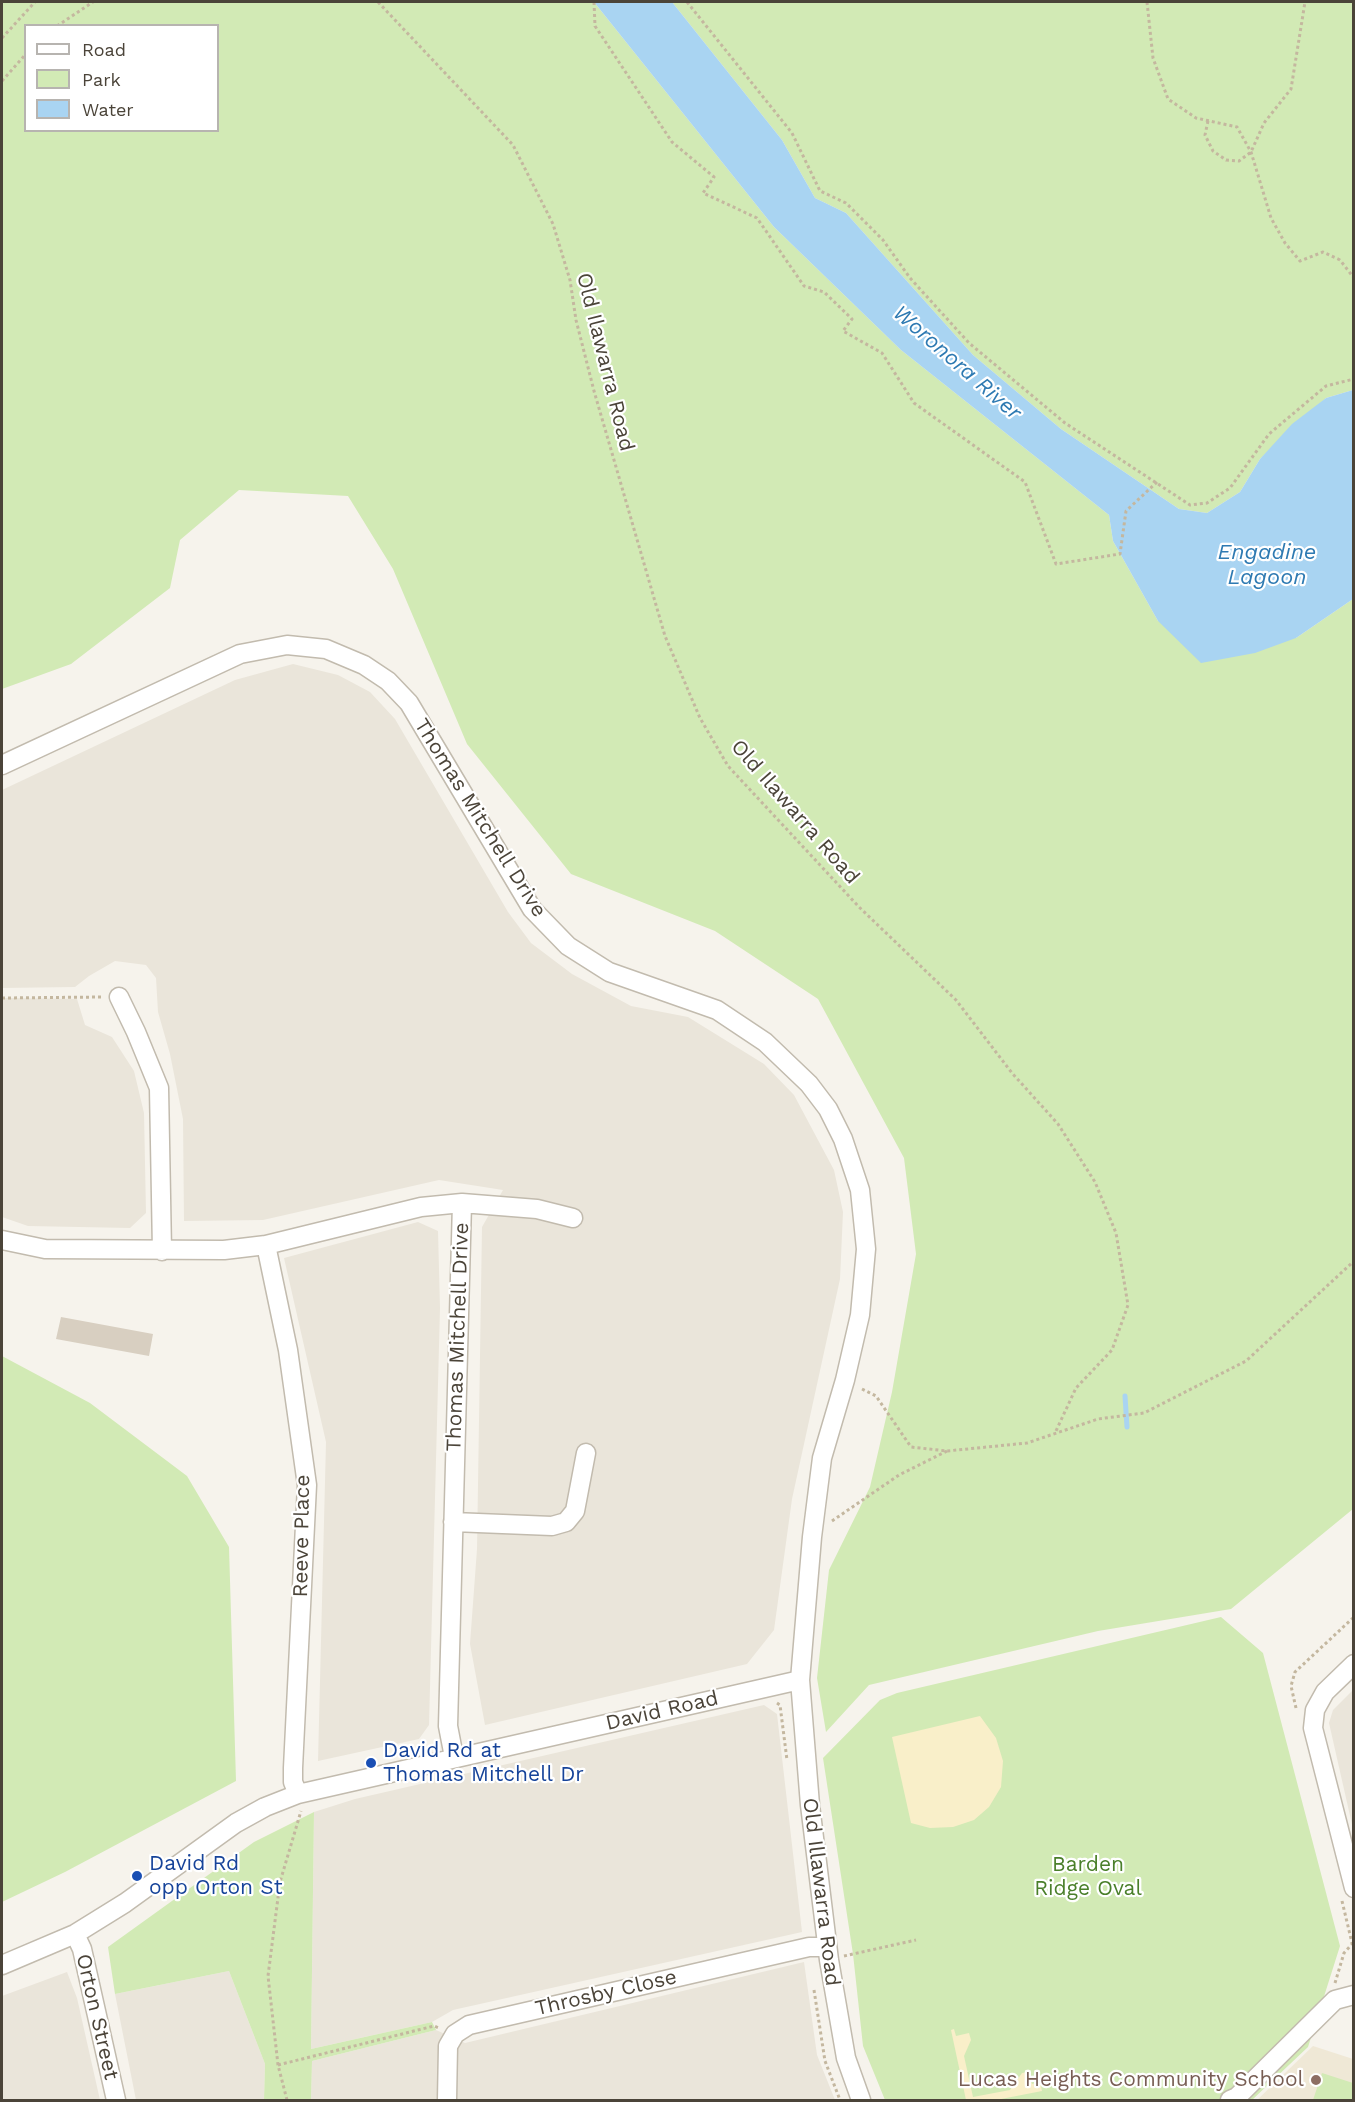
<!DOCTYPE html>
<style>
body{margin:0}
#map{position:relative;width:1355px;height:2102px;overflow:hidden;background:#f6f3ec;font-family:"Work Sans",sans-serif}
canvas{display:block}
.frame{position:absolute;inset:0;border:3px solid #4b4439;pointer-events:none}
.legend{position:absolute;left:24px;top:24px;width:195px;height:108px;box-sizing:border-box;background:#fff;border:2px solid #b7b4b0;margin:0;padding:8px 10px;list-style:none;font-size:18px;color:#4b4439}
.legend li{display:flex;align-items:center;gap:12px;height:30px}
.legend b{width:30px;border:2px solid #b7b4b0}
</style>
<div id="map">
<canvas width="1355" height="2102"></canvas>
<div class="frame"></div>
<ul class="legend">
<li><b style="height:8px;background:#fff"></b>Road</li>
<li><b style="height:16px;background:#d2eab5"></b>Park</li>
<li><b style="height:16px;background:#a9d4f2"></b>Water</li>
</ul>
</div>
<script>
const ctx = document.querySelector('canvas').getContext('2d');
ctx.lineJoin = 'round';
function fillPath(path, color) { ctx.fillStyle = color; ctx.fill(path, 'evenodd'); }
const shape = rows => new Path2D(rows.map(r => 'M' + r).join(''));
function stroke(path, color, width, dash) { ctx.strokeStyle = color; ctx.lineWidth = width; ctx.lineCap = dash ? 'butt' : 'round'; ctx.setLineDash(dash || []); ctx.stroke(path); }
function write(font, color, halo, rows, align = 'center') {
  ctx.font = font + ' "Work Sans",sans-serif'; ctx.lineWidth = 4.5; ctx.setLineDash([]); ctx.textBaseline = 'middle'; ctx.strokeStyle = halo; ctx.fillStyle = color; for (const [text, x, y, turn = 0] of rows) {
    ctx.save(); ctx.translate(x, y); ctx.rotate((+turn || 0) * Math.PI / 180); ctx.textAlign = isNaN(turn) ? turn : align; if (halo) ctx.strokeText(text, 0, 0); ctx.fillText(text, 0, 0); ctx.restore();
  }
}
fillPath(shape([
 [293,664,338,675,370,692,395,719,508,912,531,943,572,974,631,1006,688,1017,764,1064,794,1095,834,1170,843,1212,840,1279,792,1499,774,1630,747,1664,485,1725,470,1644,477,1549,482,1227,503,1190,439,1180,263,1220,184,1221,183,1119,170,1054,158,1012,156,978,146,965,115,961,89,976,75,987,2,988,2,790,235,680],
 [2,998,77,999,85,1025,112,1037,134,1071,144,1113,146,1213,130,1228,28,1226,2,1217],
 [418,1222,438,1231,440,1308,429,1725,419,1739,318,1761,326,1442,284,1258],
 [1353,1690,1353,1829,1329,1723,1333,1710],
 [764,1705,777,1714,802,1932,453,2010,432,2022,311,2049,314,1812,355,1799],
 [804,1962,817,2055,835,2100,311,2100,312,2061,436,2030,465,2043],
 [229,1971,265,2064,264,2100,136,2100,115,1994],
 [67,1972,77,1998,100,2100,2,2100,2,1996]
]), '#eae5da');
fillPath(shape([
 [1313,2046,1353,2059,1353,2100,1257,2100]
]), '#efe8d6');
fillPath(shape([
 [2,2,594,2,774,227,901,350,1109,515,1113,541,1158,621,1296,638,1353,599,1353,1509,1231,1609,1098,1631,869,1685,826,1732,817,1678,829,1570,870,1487,892,1392,916,1254,904,1158,818,999,715,931,571,874,467,744,393,569,348,496,239,490,180,540,170,588,71,664,2,689],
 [26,26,218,26,218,130,26,130],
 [672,2,1353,2,1353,390,1326,398,1260,459,1240,492,1207,513,1179,509,1061,429,973,355,846,213,815,198,782,140],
 [2,1356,90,1403,187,1476,229,1547,236,1781,65,1872,2,1902],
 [1221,1617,1263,1653,1340,1946,1308,2047,1252,2100,885,2100,863,2046,853,1954,823,1758,880,1700,897,1693],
 [314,1812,311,2049,432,2022,436,2030,312,2061,311,2100,264,2100,265,2064,229,1971,115,1994,108,1947,254,1842],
 [1322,2073,1353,2083,1353,2100,1313,2100]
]), '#d2eab5');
fillPath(shape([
 [980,1716,996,1738,1003,1761,1001,1787,989,1807,974,1820,953,1827,930,1828,911,1823,892,1737],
 [954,2029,956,2036,969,2033,971,2040,964,2056,973,2097,1010,2090,1022,2073,1029,2072,1032,2084,1040,2082,1042,2091,996,2100,966,2100,951,2030]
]), '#f9efc9');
fillPath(shape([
 [594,2,672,2,782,140,815,198,846,213,973,355,1061,429,1179,509,1207,513,1240,492,1260,459,1292,424,1326,398,1353,390,1353,599,1296,638,1255,653,1201,663,1158,621,1113,541,1109,515,901,350,774,227]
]), '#a9d4f2');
stroke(shape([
 [1125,1396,1127,1427]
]), '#a9d4f2', 5);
fillPath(shape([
 [61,1317,153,1334,149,1356,56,1339]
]), '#d8cfc1');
const minor = shape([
 [2,765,240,654,287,645,326,649,364,665,388,681,409,703,532,909,568,946,609,972,717,1010,765,1042,809,1084,828,1109,843,1139,860,1190,866,1249,860,1315,845,1380,822,1458,812,1537,800,1680,810,1805,829,1960,846,2058,861,2100],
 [119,997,136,1032,159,1088,162,1251],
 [462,1203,537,1209,573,1218],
 [2,1240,45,1249,224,1250,266,1245,421,1207,462,1203,448,1726,454,1757],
 [266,1245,288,1350,307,1485,293,1768,293,1782,298,1794],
 [453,1522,552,1526,566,1522,575,1511,586,1453],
 [1354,1664,1325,1692,1315,1710,1313,1728,1354,1888],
 [75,1934,82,1949,116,2100],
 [2,1965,75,1934,125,1903,236,1823,265,1807,298,1794,800,1680],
 [447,2100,448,2046,455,2034,469,2025,809,1947,827,1947],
 [1230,2100,1237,2097,1335,2000,1354,1995]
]);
stroke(minor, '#c2bbae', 21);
stroke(shape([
 [378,2,513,145,553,224,570,280,576,320,594,391,665,636,700,718,728,766,859,907,956,1000,1012,1073,1058,1124,1095,1182,1116,1233,1128,1305,1112,1350,1076,1388,1055,1433],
 [594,2,595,26,672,142,714,177,703,193,757,218,804,286,824,292,852,319,843,331,882,353,914,403,1025,482,1056,564,1120,554,1126,511,1157,482],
 [687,2,792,133,820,191,846,203,883,240,910,278,969,343,1065,423,1190,505,1207,503,1230,488,1269,434,1326,386,1354,379],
 [1147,2,1153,58,1168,99,1196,118,1237,127,1251,152,1271,218,1285,243,1300,261,1323,252,1340,260,1354,278],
 [57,26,93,2],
 [2,38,35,2],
 [2,81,26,54],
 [1208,121,1205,135,1213,151,1226,160,1239,161,1251,152,1264,123,1291,89,1305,2],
 [2,998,102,997],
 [862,1389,876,1396,911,1447,947,1451,1027,1443,1098,1419,1144,1413,1246,1361,1354,1261],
 [832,1521,899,1475,947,1451],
 [777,1703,780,1705,787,1760],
 [1296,1708,1291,1686,1295,1672,1354,1617],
 [1342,1901,1352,1943],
 [844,1956,916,1940],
 [1335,1983,1344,1953,1354,1942],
 [814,1990,825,2061,840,2100],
 [278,2065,434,2026,439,2028],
 [287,2100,278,2065,268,1976,280,1882,301,1811]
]), '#c4b79f', 3, [3, 3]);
stroke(minor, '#fff', 18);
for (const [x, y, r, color] of [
 [371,1763,6,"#1a4fb4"],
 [137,1876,6,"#1a4fb4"],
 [1316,2080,6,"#8d6e63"]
]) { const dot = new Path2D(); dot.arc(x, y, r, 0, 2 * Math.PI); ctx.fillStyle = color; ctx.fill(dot); stroke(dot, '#fff', 2); }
write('21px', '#4b4439', '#fff', [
 ["Old Ilawarra Road",605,362,76],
 ["Old Ilawarra Road",795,812,49],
 ["Thomas Mitchell Drive",480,818,58],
 ["Thomas Mitchell Drive",458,1337,-88],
 ["Reeve Place",302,1536,-89],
 ["David Road",662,1711,-13],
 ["Old Illawarra Road",821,1892,83],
 ["Throsby Close",606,1993,-13],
 ["Orton Street",97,2017,77]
]);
write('21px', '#164399', '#fff', [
 ["David Rd at",383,1751],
 ["Thomas Mitchell Dr",383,1775],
 ["David Rd",149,1864],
 ["opp Orton St",149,1888]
], 'left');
write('21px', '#4a7f2a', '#fff', [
 ["Barden",1088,1865],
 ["Ridge Oval",1088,1889]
]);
write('21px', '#785e54', '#fff', [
 ["Lucas Heights Community School",1304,2080]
], 'right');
write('italic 22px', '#2e7ab2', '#fff', [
 ["Woronora River",957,363,41],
 ["Engadine",1267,553],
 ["Lagoon",1267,578]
]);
</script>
